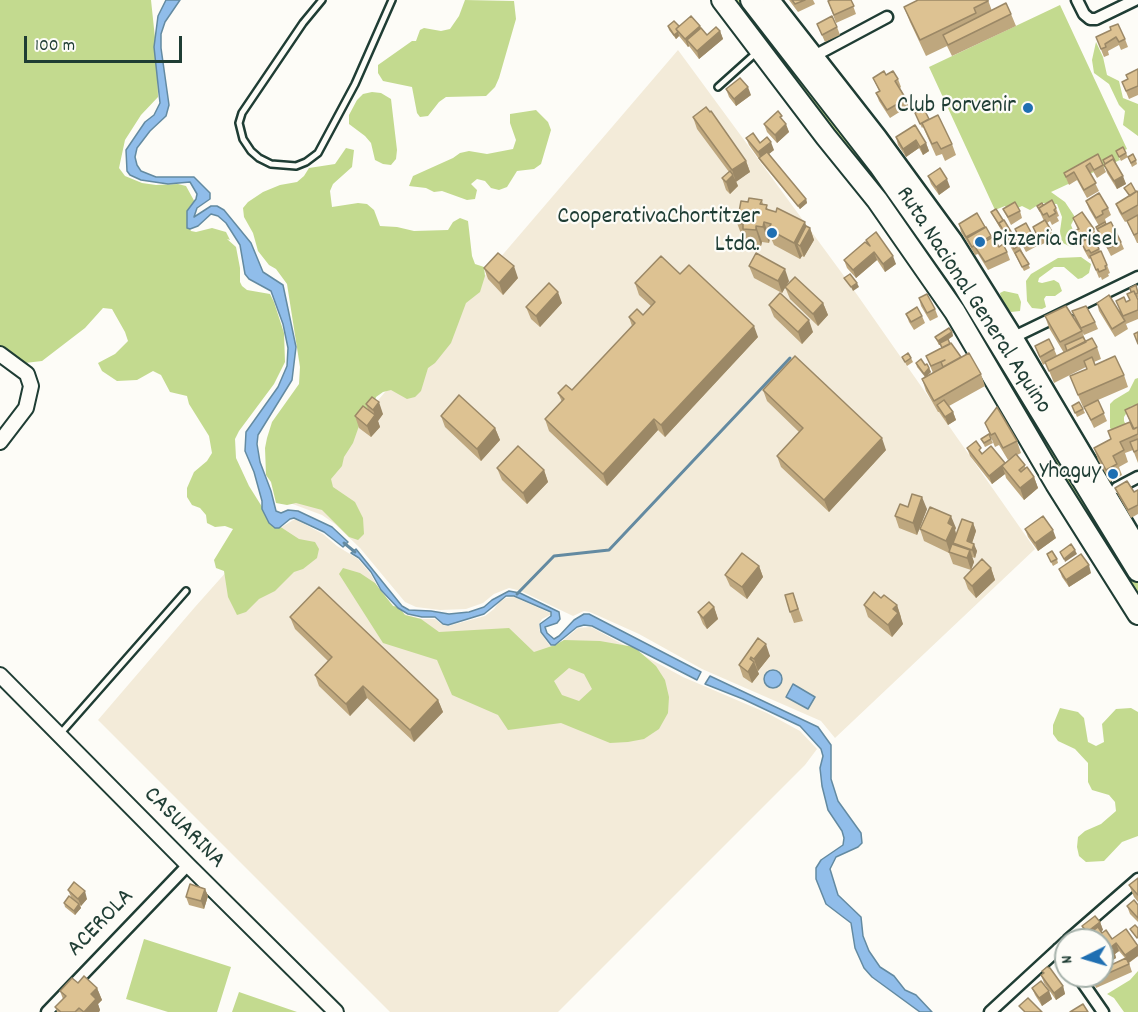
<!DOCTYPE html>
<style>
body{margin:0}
#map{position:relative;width:1138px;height:1012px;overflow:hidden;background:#fdfcf7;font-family:Dekko,sans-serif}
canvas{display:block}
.north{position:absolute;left:1054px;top:928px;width:60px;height:60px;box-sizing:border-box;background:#fdfcf7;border:2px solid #a4b0a9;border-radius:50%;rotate:265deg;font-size:16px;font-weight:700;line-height:24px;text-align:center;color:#1f3d34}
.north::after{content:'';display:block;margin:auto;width:21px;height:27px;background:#1f6fb2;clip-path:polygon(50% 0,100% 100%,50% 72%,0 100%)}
.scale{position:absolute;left:24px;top:36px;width:158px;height:27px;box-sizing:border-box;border:3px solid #1f3d34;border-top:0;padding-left:8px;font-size:18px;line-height:21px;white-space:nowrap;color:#1f3d34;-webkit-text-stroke:4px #fdfcf7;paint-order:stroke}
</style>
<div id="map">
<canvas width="1138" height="1012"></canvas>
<div class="north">N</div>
<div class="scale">100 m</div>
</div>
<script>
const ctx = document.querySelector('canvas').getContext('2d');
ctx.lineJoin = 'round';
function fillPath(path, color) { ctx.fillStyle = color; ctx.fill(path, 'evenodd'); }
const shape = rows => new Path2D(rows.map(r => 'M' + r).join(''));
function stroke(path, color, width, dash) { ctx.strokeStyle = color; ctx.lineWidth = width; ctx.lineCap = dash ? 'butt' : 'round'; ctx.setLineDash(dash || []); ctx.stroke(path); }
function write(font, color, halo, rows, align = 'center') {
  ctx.font = font + ' Dekko,sans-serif'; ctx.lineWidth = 4.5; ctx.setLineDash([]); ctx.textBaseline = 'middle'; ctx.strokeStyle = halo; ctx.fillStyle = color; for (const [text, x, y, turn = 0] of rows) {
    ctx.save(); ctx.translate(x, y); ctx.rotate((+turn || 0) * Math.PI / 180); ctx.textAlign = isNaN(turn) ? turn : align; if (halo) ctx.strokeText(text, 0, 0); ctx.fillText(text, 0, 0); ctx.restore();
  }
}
fillPath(shape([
 [678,50,844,276,1035,549,835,738,821,721,702,669,639,634,590,612,584,611,573,616,521,591,509,588,494,594,483,603,466,609,440,610,416,607,405,602,360,548,335,524,322,515,290,503],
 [295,519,323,534,337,546,358,559,370,573,380,591,396,609,407,615,422,619,435,619,443,625,448,626,485,616,494,609,499,602,506,598,514,597,550,613,550,615,542,619,539,624,540,632,550,646,555,647,578,628,591,627,683,677,767,713,800,731,817,749,805,765,558,1012,390,1012,98,720,195,607,268,525,277,530]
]), '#f3ebd9');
fillPath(shape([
 [0,0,151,0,157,57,158,97,141,115,125,140,119,168,125,176,142,183,156,185,178,184,186,186,197,206,192,214,189,227,191,231,196,232,212,228,226,232,230,240,227,239,236,247,240,268,240,282,242,286,247,290,270,294,274,302,284,333,285,362,274,384,239,431,235,439,236,458,249,486,269,518,276,524,299,539,315,542,319,549,317,558,303,569,294,572,275,591,259,599,246,612,237,615,228,597,224,571,216,568,214,560,233,529,225,526,215,527,207,523,206,515,200,508,192,505,187,497,187,488,194,472,207,461,212,453,209,436,189,404,187,396,170,392,161,375,153,371,137,380,117,381,102,371,98,363,115,354,128,341,125,332,112,309,103,308,85,328,42,361,25,363,8,356,0,345],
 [465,0,514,1,516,19,499,78,495,87,486,96,446,97,439,102,428,116,420,117,417,113,412,87,383,81,378,73,378,65,412,41,416,41,420,30,424,28,441,31,450,29,459,16],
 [731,0,744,0,928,242,1138,582,1138,602,1014,398],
 [1060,5,1127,149,1117,154,1120,160,1051,192,1065,202,1075,217,1071,225,1077,240,1071,247,1063,243,1061,239,1060,231,1062,217,1057,204,1041,203,1030,210,1022,206,1009,212,1005,206,995,210,929,67],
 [1096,42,1103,57,1107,75,1119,81,1123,98,1138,104,1138,136,1123,125,1125,111,1119,105,1109,84,1094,73,1092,60],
 [372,92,381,93,391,99,397,150,396,159,391,165,383,164,375,160,371,143,365,136,349,124,349,115,357,100,363,94],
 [536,110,548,122,551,130,541,164,534,169,517,171,507,187,499,190,491,188,485,181,477,179,471,184,477,190,475,199,467,200,442,191,434,192,426,188,409,186,413,176,453,158,460,153,469,151,487,154,513,149,516,140,510,123,510,114],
 [346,148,354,150,352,167,333,184,330,191,332,207,358,203,367,204,374,210,380,226,397,227,414,231,448,230,453,222,460,218,468,221,472,256,475,264,484,267,485,276,480,292,466,303,451,343,435,363,428,368,421,391,415,397,407,399,391,390,383,392,376,397,371,413,359,426,353,443,344,457,342,466,331,479,333,487,355,502,363,518,364,534,358,540,349,537,322,510,296,503,287,505,276,503,271,482,266,475,265,448,267,438,272,422,299,384,300,367,287,284,276,269,269,265,258,251,253,233,244,217,243,208,248,202,263,192,280,185,297,182,304,176,309,168,335,164],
 [1081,257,1091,264,1089,273,1082,278,1078,279,1064,267,1054,267,1039,278,1038,282,1042,283,1054,280,1059,283,1062,291,1055,296,1046,296,1044,299,1046,307,1042,309,1032,308,1029,304,1027,301,1026,281,1031,274,1058,258],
 [1004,291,1018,294,1021,302,1020,311,1011,312,1002,302,1000,293],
 [1138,378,1138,405,1131,406,1124,417,1124,421,1126,425,1113,432,1110,428,1110,404,1114,400,1129,391,1135,379],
 [343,568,360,573,375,583,393,606,399,607,405,615,421,619,439,632,509,628,534,652,555,645,564,640,600,641,634,647,656,666,665,680,669,697,668,713,659,729,644,739,628,742,610,743,561,723,508,730,498,715,452,695,437,660,383,643,339,574],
 [569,668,584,674,592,689,579,701,562,695,554,681],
 [1060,708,1078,712,1084,718,1088,742,1096,746,1104,742,1102,724,1116,709,1131,708,1138,712,1138,836,1122,842,1104,861,1086,862,1079,856,1077,847,1078,837,1085,831,1101,824,1116,811,1115,802,1109,795,1092,790,1088,782,1088,763,1075,749,1058,741,1053,734,1053,725],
 [144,939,231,967,217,1012,168,1012,126,999],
 [1138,971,1138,1012,1124,1012,1114,998,1107,994,1130,980],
 [239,992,297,1012,232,1012]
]), '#c3da8f');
const water = shape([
 [166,0,180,0,165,22,161,34,161,48,169,105,166,116,150,131,137,148,135,157,137,165,141,171,156,177,194,177,210,193,210,199,197,208,194,217,211,206,217,206,224,210,251,243,263,272,283,285,296,347,292,380,258,435,257,444,260,462,271,491,276,511,281,513,288,510,298,511,332,527,348,542,343,547,324,532,294,518,290,519,279,528,275,528,269,523,262,509,262,501,254,472,245,451,246,432,278,387,287,366,288,348,283,324,271,291,249,279,245,274,240,245,226,223,218,216,211,214,198,226,190,229,187,228,187,211,196,199,197,194,190,182,168,184,141,180,130,175,127,171,126,150,145,122,154,115,160,103,154,47,158,16,166,0],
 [356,549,402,606,409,610,431,611,449,614,469,612,484,607,492,600,509,591,520,593,559,612,560,619,557,623,545,627,547,633,554,639,559,636,574,620,584,614,589,614,701,672,697,680,592,626,584,625,577,627,555,645,551,645,541,632,540,624,551,616,551,612,514,596,506,596,484,614,448,625,443,624,435,617,422,617,408,614,398,608,381,590,371,572,359,558,351,553,356,549],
 '764 679a9 9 0 1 1 18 0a9 9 0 1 1-18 0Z',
 [710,676,818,727,831,745,831,779,838,801,861,833,862,843,858,847,836,857,830,869,838,895,861,917,863,936,869,951,880,967,894,976,905,990,916,995,932,1012,920,1012,872,977,864,968,855,948,851,923,826,904,816,879,816,868,821,860,843,845,844,838,842,831,828,810,822,786,820,768,823,756,821,749,800,726,743,699,705,684,710,676],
 [793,684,815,697,808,709,786,697,793,684]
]);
fillPath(water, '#90bdea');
stroke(water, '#638aa1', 1.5);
stroke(shape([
 [344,543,355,552],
 [517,594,554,556,609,550,790,358]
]), '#638aa1', 3);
const service = shape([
 [322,0,303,23,242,113,239,123,243,139,251,151,259,158,271,164,296,166,306,162,318,153,355,84,392,0],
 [718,87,757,52],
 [60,734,186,591]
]);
const minor = shape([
 [1077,0,1084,14,1090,19,1096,19,1135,0],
 [816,55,887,17],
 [1014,337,1138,277],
 [1117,488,1138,477],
 [1068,940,1138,879],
 [1058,949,1066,960],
 [1078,976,1103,1012],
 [47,1012,188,865],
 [990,1012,1066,942]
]);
const tertiary = shape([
 [0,354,27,374,31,386,26,408,0,442],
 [0,675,188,865,336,1012]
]);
const primary = shape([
 [771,0,878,137,954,241,1014,337,1138,546]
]);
const motorway = shape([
 [722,0,826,137,877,200,955,312,1056,484,1138,614],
 [751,0,879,165,963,284,1138,571]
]);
stroke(service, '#1f3d34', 10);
stroke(minor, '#1f3d34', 15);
stroke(tertiary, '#1f3d34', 18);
stroke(primary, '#1f3d34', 21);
stroke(motorway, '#1f3d34', 24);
stroke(service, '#fdfcf7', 5);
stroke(minor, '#fdfcf7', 10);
stroke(tertiary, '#fdfcf7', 14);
stroke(primary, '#fdfcf7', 16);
stroke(motorway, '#fdfcf7', 20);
fillPath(shape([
 [789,0,813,0,815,4,798,12],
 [851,0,856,14,836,23,828,1],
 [988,0,992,11,1011,14,1016,26,952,56,947,46,926,56,910,22,904,7],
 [817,24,837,27,840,35,825,42],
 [668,26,700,26,707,35,720,31,723,39,699,59,689,46,688,47,679,36,676,39,669,30],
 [1111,30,1125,39,1128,47,1121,50,1119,45,1108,51,1109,55,1104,57,1096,37],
 [1138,69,1138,95,1129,99,1122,82,1128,79],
 [886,75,898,79,901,87,900,88,906,99,909,106,890,118,879,101,876,93,879,91,873,78],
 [726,89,751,95,736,106,729,97],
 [915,113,929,119,952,144,956,155,945,161,942,154,936,156,923,127,922,128],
 [693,117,746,161,750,172,736,181,738,186,730,194,726,190,722,178,729,172,697,129],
 [784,121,789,132,777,143,767,132,764,124],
 [896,137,926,143,929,151,923,155,919,148,906,157,898,145],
 [746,138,760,143,774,150,769,154,806,199,807,203,800,209,761,162,749,145],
 [1116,151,1126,153,1128,157,1121,161],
 [1098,154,1106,172,1097,178,1093,171,1090,173,1099,191,1087,198,1077,180,1069,185,1064,173],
 [1128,157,1136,160,1137,164,1132,167],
 [1103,160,1115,161,1126,184,1117,189,1107,173],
 [928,176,950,187,939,195,931,184],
 [1124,188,1138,193,1138,215,1128,220,1138,215,1138,243,1137,243,1127,221,1125,222,1119,212,1116,204,1129,196],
 [762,200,763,204,769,210,810,228,814,240,804,257,802,256,800,259,774,245,771,238,770,238,769,243,762,242,761,246,748,244,747,239,743,239,737,223,748,202],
 [1086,201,1108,208,1111,215,1105,219,1106,222,1099,226,1089,209],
 [1043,205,1056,208,1059,216,1057,217,1059,221,1052,225,1050,221,1047,223,1054,238,1041,245,1033,227,1044,221,1037,206],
 [1003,209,1020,211,1022,218,1011,225],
 [991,212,1019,245,1030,268,1024,271],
 [977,213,992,238,999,247,1007,252,1010,260,988,270,978,254,975,255,969,245,961,232,959,224],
 [1073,218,1094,229,1097,237,1094,239,1107,265,1110,273,1108,274,1109,276,1102,280,1101,277,1099,278,1091,258,1089,259,1084,250,1076,230,1078,230],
 [1096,227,1121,242,1124,249,1111,256],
 [1015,229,1034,238,1037,246,1026,252,1018,237],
 [866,240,896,264,885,272,877,260,856,278,847,268,844,260,867,243],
 [749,266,789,281,782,293,754,278],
 [484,268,518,278,503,295,488,279],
 [680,274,758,337,665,437,658,430,607,486,549,431,545,419,562,402,558,393,572,390,632,326,629,317,643,315,651,306,639,295,635,283],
 [785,287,823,303,828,315,818,326,790,299],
 [1138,290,1138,297,1137,298,1138,300,1138,319,1126,324,1128,329,1115,337,1099,311,1097,303,1124,319,1116,301,1126,302,1130,300,1127,294],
 [919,298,935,309,938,317,930,321,921,306],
 [562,303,540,327,531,319,526,307],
 [769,305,813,332,802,344,774,317],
 [1072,311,1095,322,1098,329,1084,335,1075,319],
 [906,314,922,316,925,323,914,330,909,322],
 [1045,316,1082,331,1086,342,1097,347,1101,359,1094,362,1095,365,1124,375,1128,387,1098,400,1107,421,1094,428,1084,407,1090,404,1083,407,1070,376,1087,369,1086,367,1054,383,1046,363,1043,365,1038,354,1035,346,1054,349,1057,356,1064,353,1049,328],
 [952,332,953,336,948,340,950,344,961,357,981,374,985,386,949,406,953,412,956,420,948,425,939,412,938,412,926,391,922,379,925,377,917,367,916,363,925,365,929,368,931,372,926,376,933,373,926,356,942,348,940,345,939,345,935,337],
 [902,357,911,358,913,362,907,366],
 [763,390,886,450,829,512,781,467,777,456,799,432,767,401],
 [366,404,383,414,378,421,380,427,371,437,359,428,355,416,368,409],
 [1138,404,1138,463,1133,450,1125,453,1128,462,1119,467,1122,475,1110,482,1098,460,1094,448,1111,439,1130,422,1125,410],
 [1072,406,1083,409,1085,413,1077,417],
 [441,416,495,428,500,440,481,461,445,427],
 [985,423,1017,441,1021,453,1017,455,1026,468,1034,477,1038,488,1024,500,1006,478,1005,474,992,484,970,456,967,448,983,453,1005,463,1013,457,1008,460,999,445,995,447],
 [981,439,991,439,993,443,985,447],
 [497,468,544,470,548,482,527,504,502,480],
 [1115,488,1134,492,1138,490,1138,514,1131,518,1118,495],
 [908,507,927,509,917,535,899,528,895,516],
 [973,523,976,531,972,543,977,551,975,558,972,557,974,562,971,570,953,564,949,553,924,541,920,529,920,527,956,528,955,530,956,535],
 [1025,529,1056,538,1038,551,1028,537],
 [1047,554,1057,559,1058,563,1053,566],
 [759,566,763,577,747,599,730,586,725,575],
 [991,568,995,580,976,598,968,589,964,578],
 [1059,569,1091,573,1069,587,1062,577],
 [793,593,803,621,794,623,790,612],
 [881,598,897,605,901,617,900,618,903,624,892,637,868,617,864,605],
 [714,607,718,619,707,629,703,624,698,612],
 [290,617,438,700,443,712,414,742,367,698,350,716,319,686,315,675,328,661,295,629],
 [758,638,770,656,758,671,757,670,759,674,752,683,743,677,739,665],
 [1138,878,1138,902,1134,897,1129,885],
 [205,889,208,896,204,909,189,905,186,897],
 [68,890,87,899,81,906,80,905,81,908,75,915,65,907,64,903,71,897],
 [1138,905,1138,922,1130,914,1127,906],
 [1100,922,1103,930,1101,931,1102,933,1112,939,1138,945,1138,956,1129,963,1132,972,1096,988,1091,976,1102,976,1105,964,1102,960,1102,940,1089,940,1085,934,1082,926],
 [1119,951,1125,958,1113,964,1111,961,1116,958,1115,954],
 [1042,971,1063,986,1065,994,1056,1000,1044,983,1041,975,1043,973],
 [78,983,97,988,102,1000,98,1004,100,1010,99,1012,57,1012,55,1007,63,999,60,991],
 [1032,988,1049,991,1052,999,1042,1006,1035,995]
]), '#bea77e');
fillPath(shape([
 [700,26,703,34,687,40,689,46,688,47,685,39],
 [720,31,723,39,699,59,697,51],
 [678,32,679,36,676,39,674,35],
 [748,87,751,95,736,106,734,99],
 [786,124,789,132,777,143,775,135],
 [916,140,919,148,906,157,903,149],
 [771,142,774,150,761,160,758,152],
 [926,143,929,151,923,155,920,147],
 [746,161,750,172,736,182,732,170],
 [733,175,738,186,730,194,726,182],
 [1123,176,1126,184,1117,189,1114,181],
 [947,179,950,187,939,195,936,187],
 [806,199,807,203,800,209,798,206],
 [764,222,770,238,769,243,763,227],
 [805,222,808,231,810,228,814,240,804,257,800,246,797,244,802,256,800,259,794,243],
 [756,226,762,242,761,246,756,230],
 [874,252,877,260,856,278,853,270],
 [893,256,896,264,885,272,883,264],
 [514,266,518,278,503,295,499,283],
 [785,269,789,281,782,293,778,281],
 [857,283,859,287,853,291,851,287],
 [558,292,562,303,540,327,536,316],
 [823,303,828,315,818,326,813,314],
 [809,320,813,332,802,344,798,332],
 [754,326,758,337,665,437,661,425],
 [952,332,953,336,939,345,938,341],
 [929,368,931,372,925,378,924,374],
 [379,402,383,414,378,421,380,427,371,437,367,426,375,416,373,410],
 [953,412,956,420,948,425,945,417],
 [654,419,658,430,607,486,603,474],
 [495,428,500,440,481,461,477,449],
 [882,438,886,450,829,512,824,500],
 [1005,463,1002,466,1005,474,992,484,989,476],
 [544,470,548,482,527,504,523,493],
 [1034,477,1038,488,1024,500,1020,488],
 [922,497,927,509,917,535,913,523],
 [951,516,956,528,955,530,957,537,953,543,954,545,950,553,946,541,948,523],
 [973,523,976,531,970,549,967,541],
 [1053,530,1056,538,1038,551,1035,543],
 [974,544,977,551,975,558,972,550],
 [970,550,974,562,971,570,967,558],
 [1075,550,1077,554,1065,562,1064,559],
 [1089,565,1091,573,1069,587,1066,580],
 [759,566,763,577,747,599,742,587],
 [991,568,995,580,976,598,972,586],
 [897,605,903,624,892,637,888,625,893,609],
 [714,607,718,619,707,629,703,618],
 [766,644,770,656,758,671,754,659],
 [751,657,754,664,754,662,759,674,752,683,748,672,750,659],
 [363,686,367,698,350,716,346,704],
 [438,700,443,712,414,742,410,730],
 [205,889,208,896,204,909,201,901],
 [85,891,87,899,81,906,78,899],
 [79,904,81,908,75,915,74,911],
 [1100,922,1103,930,1093,938,1090,933,1092,938,1090,940,1087,932],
 [1116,943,1119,951,1115,954,1116,958,1106,964,1104,961,1105,965,1102,957,1111,947],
 [1138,946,1138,956,1128,963,1125,955],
 [1063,986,1065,994,1056,1000,1054,993],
 [97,988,102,1000,98,1004,100,1010,99,1012,84,1012,91,994],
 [1049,991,1052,999,1042,1006,1039,998]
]), '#9b8866');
const building = shape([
 [792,0,805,0,795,4,792,0],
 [831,0,851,0,854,6,834,15,828,1,831,0],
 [918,0,988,0,988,1,974,8,976,13,920,40,904,7,918,0],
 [1006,3,1011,14,948,45,943,35,1006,3],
 [691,16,700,26,685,39,676,29,691,16],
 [832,16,837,27,822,35,817,24,832,16],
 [674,21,679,26,676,29,678,32,674,35,668,26,674,21],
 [1118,24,1125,39,1119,42,1116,37,1105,44,1106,47,1101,49,1096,37,1111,30,1110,27,1118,24],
 [716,27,720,31,697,51,687,40,701,28,707,35,716,27],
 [1138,69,1138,86,1126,91,1122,82,1128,79,1126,75,1138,69],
 [884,71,886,75,893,71,898,79,895,81,906,99,887,110,876,93,880,91,873,78,884,71],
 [740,78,748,87,734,99,726,89,740,78],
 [706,107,710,112,711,111,746,161,732,170,693,117,706,107],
 [924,109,929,119,920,124,915,113,924,109],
 [778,111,782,116,780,117,786,124,775,135,764,124,778,111],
 [938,115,952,144,941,149,937,142,932,144,922,123,938,115],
 [915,125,926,143,920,147,916,140,903,149,896,137,915,125],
 [753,133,760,143,767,137,771,142,758,152,746,138,753,133],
 [1123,147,1126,153,1119,157,1116,151,1123,147],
 [767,152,806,199,798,206,759,158,767,152],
 [1098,154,1103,165,1094,170,1090,163,1086,166,1096,183,1084,190,1074,172,1066,177,1064,173,1098,154],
 [1133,154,1136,160,1131,163,1128,157,1133,154],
 [1112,155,1115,161,1114,161,1113,159,1105,164,1103,160,1112,155],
 [1113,159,1123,176,1114,181,1104,165,1113,159],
 [940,168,947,179,936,187,928,176,940,168],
 [730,171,733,175,726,182,722,178,730,171],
 [1131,183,1136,192,1130,196,1124,188,1131,183],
 [1137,191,1138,193,1138,205,1122,214,1116,204,1137,191],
 [1099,193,1108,208,1102,211,1103,214,1096,218,1086,201,1099,193],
 [749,198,762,200,760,204,767,205,766,209,776,212,777,208,805,222,794,243,768,229,771,224,764,222,763,227,756,226,756,230,743,229,743,224,737,223,741,201,748,202,749,198],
 [1052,200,1056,208,1054,210,1056,213,1049,217,1047,213,1043,215,1039,208,1052,200],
 [1015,202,1020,211,1008,217,1003,209,1015,202],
 [1042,203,1043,205,1039,208,1040,211,1037,206,1042,203],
 [996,209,1003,220,999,223,1000,226,991,212,996,209],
 [1082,212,1094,229,1080,237,1076,230,1079,229,1073,218,1082,212],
 [977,213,985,227,966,237,959,224,977,213],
 [1138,215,1138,233,1134,235,1127,221,1138,215],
 [1004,220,1019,245,1014,249,999,223,1004,220],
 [1045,220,1051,230,1038,237,1033,227,1045,220],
 [1105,222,1106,224,1097,229,1099,232,1096,227,1105,222],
 [1111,222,1121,242,1108,248,1097,229,1111,222],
 [1026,223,1034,238,1023,244,1015,229,1026,223],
 [806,226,810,228,800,246,797,244,806,226],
 [986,227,991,236,972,247,967,238,986,227],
 [876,232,893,256,883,264,874,252,853,270,844,260,865,242,870,246,866,240,876,232],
 [1093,236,1099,249,1091,253,1089,250,1086,251,1081,242,1093,236],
 [993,237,999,247,1003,244,1007,252,985,262,975,247,993,237],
 [1020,250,1029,264,1022,267,1015,253,1020,250],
 [1101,251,1107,265,1105,266,1106,269,1099,272,1098,269,1096,270,1090,256,1101,251],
 [498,253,514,266,499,283,484,268,498,253],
 [756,253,785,269,778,281,749,266,756,253],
 [661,256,680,274,689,265,754,326,661,425,654,419,603,474,545,419,564,399,558,393,566,385,572,390,635,323,629,317,637,309,643,315,655,302,635,283,661,256],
 [850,274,857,283,851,287,844,278,850,274],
 [795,277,823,303,813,314,785,287,795,277],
 [549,283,558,292,536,316,526,307,549,283],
 [1136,285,1138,293,1135,294,1134,291,1131,292,1130,288,1136,285],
 [1134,291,1138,300,1138,310,1123,316,1116,301,1124,297,1126,302,1130,300,1127,294,1134,291],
 [780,293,809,320,798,332,769,305,780,293],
 [927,294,935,309,927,313,919,298,927,294],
 [1109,295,1125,321,1112,329,1097,303,1109,295],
 [1066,306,1082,331,1060,342,1045,316,1066,306],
 [1086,306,1095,322,1081,328,1072,311,1086,306],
 [917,307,922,316,911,322,906,314,917,307],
 [949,328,952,332,938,341,935,337,949,328],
 [1138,332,1138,344,1134,334,1138,332],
 [1083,337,1086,342,1067,351,1065,345,1083,337],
 [1092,338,1097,347,1049,371,1045,362,1092,338],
 [948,339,950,344,942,348,940,343,948,339],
 [1049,339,1054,349,1040,357,1035,346,1049,339],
 [951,343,961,357,943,367,941,362,945,360,931,366,926,356,951,343],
 [908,353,911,358,905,362,902,357,908,353],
 [969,353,981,374,934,401,922,379,969,353],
 [795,356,882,438,824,500,777,456,803,428,763,390,795,356],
 [1115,356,1124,375,1078,395,1070,376,1087,369,1084,361,1092,357,1095,365,1115,356],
 [921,359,925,365,927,364,929,368,924,374,916,363,921,359],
 [459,395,495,428,477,449,441,416,459,395],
 [372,397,379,402,373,410,366,404,372,397],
 [944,400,953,412,945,417,937,405,944,400],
 [1098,400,1104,413,1091,420,1084,407,1098,400],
 [1079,402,1083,409,1075,413,1072,406,1079,402],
 [1138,404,1138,427,1134,429,1125,410,1138,404],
 [363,406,375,415,367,426,355,416,363,406],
 [997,407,1017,441,1003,448,995,433,991,435,985,423,997,407],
 [1130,422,1133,429,1138,427,1138,434,1120,442,1124,450,1113,456,1117,464,1106,470,1094,448,1111,439,1108,431,1130,422],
 [989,434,991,439,984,443,981,439,989,434],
 [1138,439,1138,450,1134,452,1130,442,1138,439],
 [976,441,981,448,979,450,982,454,991,446,1005,463,989,476,967,448,976,441],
 [518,446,544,470,523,493,497,468,518,446],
 [1016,454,1025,465,1019,470,1021,472,1027,467,1034,477,1020,488,1002,466,1016,454],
 [1127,481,1134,492,1138,490,1138,505,1128,510,1115,488,1127,481],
 [912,494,922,497,913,523,895,516,900,504,908,507,912,494],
 [930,507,951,516,948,523,953,526,946,541,920,529,930,507],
 [1043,516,1053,530,1035,543,1025,529,1043,516],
 [962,519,973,523,967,541,974,544,972,550,953,543,962,519],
 [952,544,970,550,967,558,949,552,952,544],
 [1071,544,1075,550,1064,559,1060,552,1071,544],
 [1052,551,1057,559,1051,562,1047,554,1052,551],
 [742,553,759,566,742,587,725,575,742,553],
 [1081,554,1089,565,1066,580,1059,569,1081,554],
 [982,559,991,568,972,586,964,578,982,559],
 [319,587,438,700,410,730,363,686,346,704,315,675,332,657,290,617,319,587],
 [874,592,881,598,884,595,897,605,893,609,898,613,888,625,864,605,874,592],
 [793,593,798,609,790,612,785,595,793,593],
 [709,602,714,607,703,618,698,612,709,602],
 [758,638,766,644,754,659,751,657,750,659,754,662,748,672,739,665,758,638],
 [1138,878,1138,895,1129,885,1138,878],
 [74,882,85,891,78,899,68,890,74,882],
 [190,884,205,889,201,901,186,897,190,884],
 [69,896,79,904,74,911,64,903,69,896],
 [1134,900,1138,905,1138,918,1127,906,1134,900],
 [1095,916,1100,922,1087,932,1082,926,1095,916],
 [1135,925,1138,928,1138,937,1137,938,1130,929,1135,925],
 [1098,927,1102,933,1106,930,1112,939,1126,929,1138,946,1125,955,1116,943,1111,947,1114,950,1102,957,1102,940,1090,940,1088,937,1092,935,1090,933,1098,927],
 [1082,936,1085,940,1076,940,1082,936],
 [1109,958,1113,964,1109,966,1109,969,1104,961,1109,958],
 [1126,958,1129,964,1093,980,1091,976,1102,976,1102,965,1106,963,1109,969,1109,966,1126,958],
 [1047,967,1050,968,1063,986,1054,993,1041,975,1044,973,1042,971,1047,967],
 [84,976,97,988,91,994,96,999,84,1012,79,1008,75,1012,61,1012,55,1007,66,996,60,991,72,978,78,983,84,976],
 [1041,981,1049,991,1039,998,1032,988,1041,981],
 [1028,998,1042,1012,1025,1012,1019,1006,1028,998],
 [1083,1004,1088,1012,1070,1012,1083,1004]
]);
fillPath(building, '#ddc292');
stroke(building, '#9b8866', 1.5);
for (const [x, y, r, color] of [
 [1028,108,6,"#1f6fb2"],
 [772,233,6,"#1f6fb2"],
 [980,242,6,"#1f6fb2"],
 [1113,474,6,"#1f6fb2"]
]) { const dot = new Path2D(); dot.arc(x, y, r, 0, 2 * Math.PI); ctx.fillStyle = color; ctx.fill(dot); stroke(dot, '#fdfcf7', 2); }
write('24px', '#1f3d34', '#fdfcf7', [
 ["Club Porvenir",1016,108],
 ["CooperativaChortitzer",760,219],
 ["Ltda.",760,247],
 ["Pizzeria Grisel",992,242,"left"],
 ["Yhaguy",1101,474]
], 'right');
write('24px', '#1f3d34', '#fdfcf7', [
 ["Ruta Nacional General Aquino",972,301,57],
 ["CASUARINA",183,829,45],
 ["ACEROLA",102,924,-46]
]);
</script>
